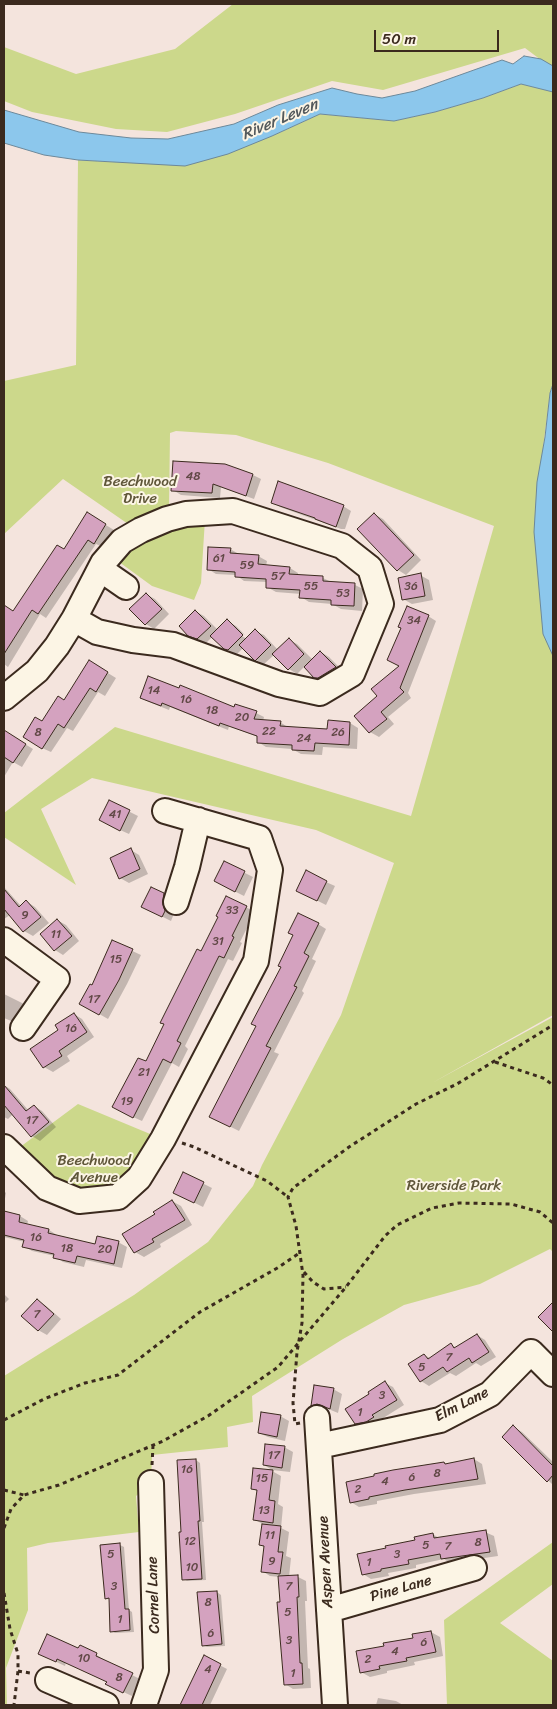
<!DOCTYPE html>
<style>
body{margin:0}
#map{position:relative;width:557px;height:1709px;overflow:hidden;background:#f4e4dd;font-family:Sriracha,sans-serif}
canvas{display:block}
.frame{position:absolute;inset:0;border:5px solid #3b2a1e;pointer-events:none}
.scale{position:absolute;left:374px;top:30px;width:125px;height:22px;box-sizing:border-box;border:2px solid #3b2a1e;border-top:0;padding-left:6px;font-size:15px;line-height:18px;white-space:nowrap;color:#3b2a1e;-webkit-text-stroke:4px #fcf5e5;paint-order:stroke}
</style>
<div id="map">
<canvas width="557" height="1709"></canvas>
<div class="frame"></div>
<div class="scale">50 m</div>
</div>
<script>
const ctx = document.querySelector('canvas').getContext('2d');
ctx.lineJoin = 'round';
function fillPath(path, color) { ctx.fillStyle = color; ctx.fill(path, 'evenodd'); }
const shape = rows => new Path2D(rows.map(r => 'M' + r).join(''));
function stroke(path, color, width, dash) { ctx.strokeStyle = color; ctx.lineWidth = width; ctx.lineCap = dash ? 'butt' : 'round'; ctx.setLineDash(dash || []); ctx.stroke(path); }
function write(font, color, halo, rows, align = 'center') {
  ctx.font = font + ' Sriracha,sans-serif'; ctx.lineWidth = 4; ctx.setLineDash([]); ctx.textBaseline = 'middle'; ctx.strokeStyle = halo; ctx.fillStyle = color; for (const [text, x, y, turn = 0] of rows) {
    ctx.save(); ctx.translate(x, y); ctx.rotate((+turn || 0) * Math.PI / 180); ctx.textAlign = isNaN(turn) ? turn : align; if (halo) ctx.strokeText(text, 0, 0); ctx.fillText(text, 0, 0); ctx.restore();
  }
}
fillPath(shape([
 [233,4,553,4,553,69,525,48,383,90,332,81,235,114,167,132,116,129,32,112,4,101,4,47,76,74,175,49],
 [521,84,553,92,553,384,550,393,543,448,553,418,553,1015,432,1083,553,1017,553,1252,550,1249,480,1284,404,1305,343,1339,252,1396,253,1422,227,1427,228,1447,152,1455,151,1483,136,1496,139,1532,48,1543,27,1548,28,1610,6,1668,7,1705,4,1705,4,1376,134,1295,208,1242,253,1186,262,1165,341,1015,394,863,316,830,92,778,41,809,76,885,4,837,4,813,115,727,411,816,494,526,328,463,236,435,176,431,170,433,169,510,131,526,63,479,4,534,4,381,76,365,78,160,114,162,272,136,320,114,394,121,435,112,483,98],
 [205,519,201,583,194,600,152,586,115,559,133,543],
 [78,1104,155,1136,133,1172,113,1190,75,1191,49,1181,16,1150],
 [553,1542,553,1584,500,1623,553,1661,553,1705,447,1705,444,1620]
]), '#ccd88b');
const water = shape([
 [524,56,541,59,553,66,553,92,521,84,483,98,435,112,394,121,320,114,272,136,228,154,185,166,78,160,44,155,4,143,4,110,79,132,131,138,168,139,234,124,278,105,332,88,357,94,382,98,415,91,502,60,513,64,524,56],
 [553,384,553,656,543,634,534,532,537,482,545,437,550,393,553,384]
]);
fillPath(water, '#8cc7ec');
stroke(water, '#6c889a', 1);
fillPath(shape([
 [253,475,261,479,254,499,221,487,220,498,181,495,173,490],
 [272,502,343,506,351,511,345,529,341,529,280,507],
 [374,514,383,519,421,560,406,575,398,570],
 [96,519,114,530,103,547,96,544,46,618,40,614,8,667,4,664,4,615,7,609,13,612,64,551],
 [230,549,239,554,258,556,267,561,266,566,290,568,298,573,298,576,323,578,331,582,355,585,363,589,362,611,341,609,332,604,309,602,301,597,301,594,276,592,267,587,268,582,244,581,236,575,216,574,208,569],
 [420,575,429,580,433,600,412,604,403,599],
 [146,594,155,599,169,614,154,629,146,624],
 [195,611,204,616,218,630,227,621,236,626,245,635,238,631,237,633,247,639,255,631,264,635,278,650,289,640,297,644,313,660,321,652,329,657,344,672,324,682,315,677,305,666,297,674,289,669,274,655,264,664,256,660,243,648,237,654,234,653,225,648,213,636,206,643,198,640,189,635],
 [428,616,436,621,408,693,411,698,388,717,394,724,379,737,370,732,356,716,379,696,400,666],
 [98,667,116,678,105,696,98,692,73,731,67,728,51,752,42,748,42,723],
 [141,698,235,708,256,713,264,717,263,721,280,722,289,728,329,730,329,722,350,723,358,728,357,749,323,747,322,755,301,754,292,749,266,747,258,742,258,737,229,726,228,730,170,707,169,710,149,702],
 [7,733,33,749,22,767,13,762,4,777,4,738],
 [110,802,138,816,129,834,109,825],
 [131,850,139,855,148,874,129,883,120,878],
 [225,863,253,877,244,896,224,886],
 [326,882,335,886,326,905,306,895],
 [4,887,21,906,27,902,35,907,49,923,33,936,24,931,10,915,4,919],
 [164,895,172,899,171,910,173,916,171,921,151,911],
 [227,897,255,912,240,942,242,943,233,961,228,959,185,1046,188,1049,179,1067,172,1063,142,1121,122,1112,220,917],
 [57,920,66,925,79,941,63,955,55,950],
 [318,924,326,929,312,959,316,961,302,991,304,993,274,1052,279,1054,239,1131,219,1121,257,1026],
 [113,942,141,955,127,984,108,1019,80,1003,92,987],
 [4,994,24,1004,16,1023,4,1018],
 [74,1014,82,1019,94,1037,67,1056,70,1061,53,1072,44,1067,32,1049,60,1031],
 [4,1085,10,1089,29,1111,34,1106,42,1111,56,1127,40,1141,32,1136,13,1114,8,1119,4,1117],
 [184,1174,212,1188,203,1207,183,1197],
 [4,1191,6,1193,4,1204],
 [172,1201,181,1206,192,1225,160,1244,161,1247,144,1257,135,1252,124,1234,156,1214],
 [4,1212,20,1216,28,1221,27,1225,49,1230,57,1235,57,1237,96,1245,118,1242,127,1247,122,1268,86,1260,84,1267,63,1262,55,1256,32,1251,24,1246,25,1242,4,1237],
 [4,1294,9,1299,4,1304],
 [37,1300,45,1305,61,1319,47,1335,38,1330],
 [477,1335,485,1340,496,1357,481,1366,476,1363,456,1376,450,1373,429,1386,421,1381,424,1355,430,1358,451,1345,457,1348],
 [385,1383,393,1387,404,1405,380,1420,381,1422,364,1428,356,1423,371,1394],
 [333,1389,342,1394,338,1413,326,1408,320,1410,312,1405],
 [280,1416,289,1421,285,1441,268,1437,259,1433],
 [514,1427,522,1432,553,1462,553,1485,504,1437],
 [284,1447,293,1452,290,1472,272,1470,264,1465],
 [474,1459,482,1464,486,1484,414,1494,377,1501,377,1504,359,1507,351,1502,444,1463,447,1465],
 [196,1460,200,1463,204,1522,202,1522,206,1580,187,1581,184,1579,183,1533],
 [272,1471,281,1476,278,1504,283,1507,281,1528,289,1532,286,1556,291,1558,289,1577,298,1577,306,1581,307,1601,305,1601,308,1668,310,1669,311,1688,293,1689,285,1684,280,1577,270,1576,262,1571,265,1547,260,1545,263,1524,255,1520,258,1492,252,1488],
 [485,1532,494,1536,498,1556,450,1563,444,1559,416,1565,416,1568,388,1573,389,1576,371,1579,363,1574,416,1541,433,1534,440,1539],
 [120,1545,124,1547,129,1610,132,1612,134,1632,115,1633,112,1631,110,1600,106,1598],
 [217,1592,221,1595,225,1646,207,1647,203,1645],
 [431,1632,440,1637,443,1656,414,1662,415,1665,387,1671,387,1673,370,1677,361,1672,385,1647],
 [79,1650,95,1654,103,1659,103,1661,140,1679,132,1696,115,1688,108,1682,66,1662,65,1666,48,1658],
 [204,1657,227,1669,210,1705,182,1705],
 [378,1698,396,1701,403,1705,376,1705]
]), '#0003');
const building = shape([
 [173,461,225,464,253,474,246,496,213,484,212,493,171,491,173,461],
 [278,481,344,505,336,527,315,519,315,518,271,503,278,481],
 [87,512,106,524,94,544,88,540,38,614,32,610,4,654,4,605,13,611,57,545,64,549,87,512],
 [374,513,414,555,397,571,357,529,374,513],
 [208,547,231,548,230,553,259,555,258,564,290,567,289,574,323,576,323,581,355,583,354,606,331,605,331,600,299,598,300,590,266,588,266,579,235,577,235,572,207,570,208,547],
 [421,573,425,596,402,600,398,578,421,573],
 [146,593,162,609,145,625,129,609,146,593],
 [407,606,429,615,400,688,404,692,381,712,387,719,369,733,354,716,377,696,371,689,399,666,387,660,401,628,398,627,407,606],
 [195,610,211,626,197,639,188,636,179,626,195,610],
 [227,619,243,635,228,650,224,649,210,636,227,619],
 [255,629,271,645,255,661,239,645,255,629],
 [289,638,304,654,288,670,272,654,289,638],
 [320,651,336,667,318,678,314,678,304,667,320,651],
 [89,660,108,672,96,692,90,688,64,728,58,724,42,749,23,737,35,717,42,721,58,696,64,700,89,660],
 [148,676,179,688,180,685,234,707,235,704,257,711,254,719,281,721,280,726,327,729,328,720,350,722,349,745,315,743,314,751,292,750,292,745,257,743,257,736,220,723,219,726,162,703,161,706,140,698,148,676],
 [4,730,26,744,13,763,4,757,4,730],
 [109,800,130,810,120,831,99,820,109,800],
 [131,848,140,869,119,879,110,858,131,848],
 [224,861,245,871,235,892,214,881,224,861],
 [306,870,327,881,317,901,296,891,306,870],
 [151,887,164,893,163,904,165,911,162,917,141,907,151,887],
 [4,889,19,907,26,900,41,917,23,932,4,909,4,889],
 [226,896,247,906,232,936,234,937,224,958,219,956,177,1041,181,1043,171,1063,163,1059,133,1118,112,1107,138,1058,146,1061,164,1024,160,1023,197,949,201,951,218,917,216,916,226,896],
 [298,913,319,923,304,953,309,956,294,986,297,987,266,1046,271,1048,230,1127,209,1117,256,1026,251,1024,281,967,278,966,293,935,288,933,298,913],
 [57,919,72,936,54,951,40,934,57,919],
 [112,940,133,949,119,980,99,1015,79,1004,90,984,92,985,112,940],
 [74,1013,87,1032,59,1051,62,1056,43,1068,30,1049,58,1030,55,1025,74,1013],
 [4,1085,26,1111,34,1105,49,1122,31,1137,4,1105,4,1085],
 [183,1172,204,1182,194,1203,173,1193,183,1172],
 [172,1200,185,1220,152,1239,154,1242,134,1253,122,1234,155,1214,153,1212,172,1200],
 [4,1211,20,1215,19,1222,49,1229,48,1233,95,1244,97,1236,119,1241,114,1264,77,1256,75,1263,53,1258,54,1254,22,1247,24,1240,4,1235,4,1211],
 [37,1299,54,1314,38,1331,21,1316,37,1299],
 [553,1302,553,1332,538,1317,553,1302],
 [477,1334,489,1352,472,1363,469,1358,447,1372,443,1367,420,1382,408,1364,424,1354,428,1359,451,1343,454,1348,477,1334],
 [385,1381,397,1400,372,1415,374,1417,366,1422,355,1424,345,1409,369,1394,368,1392,385,1381],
 [314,1385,334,1388,330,1409,317,1404,311,1406,314,1385],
 [261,1412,281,1415,277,1437,258,1433,261,1412],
 [513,1425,553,1466,553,1475,547,1482,502,1437,513,1425],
 [265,1444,285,1446,282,1468,263,1465,265,1444],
 [474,1458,478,1479,405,1490,369,1497,369,1499,350,1503,346,1482,374,1476,374,1474,393,1470,444,1462,445,1464,474,1458],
 [196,1459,200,1521,198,1521,202,1579,182,1580,179,1532,181,1532,177,1460,196,1459],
 [253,1468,273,1470,269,1500,275,1501,273,1523,253,1520,257,1490,251,1489,253,1468],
 [262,1524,281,1526,278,1552,283,1552,280,1574,261,1572,264,1546,259,1545,262,1524],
 [486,1530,490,1552,441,1559,440,1554,408,1560,409,1564,381,1569,381,1571,362,1575,357,1554,386,1548,385,1546,415,1540,414,1537,433,1533,434,1538,486,1530],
 [120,1543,125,1609,129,1609,130,1630,110,1632,109,1598,105,1599,100,1545,120,1543],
 [298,1575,299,1597,297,1597,300,1663,302,1663,303,1684,284,1685,277,1602,280,1602,278,1576,298,1575],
 [217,1591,222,1644,202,1646,197,1592,217,1591],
 [431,1631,436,1652,406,1658,407,1661,379,1666,380,1669,360,1673,356,1651,384,1646,383,1643,413,1638,412,1634,431,1631],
 [47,1634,78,1648,80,1645,97,1653,96,1656,133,1673,123,1693,105,1684,107,1682,57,1659,56,1662,38,1654,47,1634],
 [204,1655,221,1664,202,1705,180,1705,204,1655]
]);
fillPath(building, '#d4a2bf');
stroke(building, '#3b2a1e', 1);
const minor = shape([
 [100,569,126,587],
 [4,698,37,671,57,646,74,619,103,563,122,541,141,530,167,519,186,514,233,511,342,546,370,568,381,604,352,674,320,693,279,684,173,645,133,640,97,632,74,619],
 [176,902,187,867,198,820],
 [4,940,57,979,23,1028],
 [4,1147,47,1188,79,1201,118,1197,139,1178,163,1139,256,961,270,870,259,838,165,811],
 [317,1418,335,1705],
 [319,1446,440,1420,490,1394,531,1352,553,1374],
 [329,1610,474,1568],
 [48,1680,106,1705],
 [144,1705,156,1670,151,1483]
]);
stroke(minor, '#3b2a1e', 28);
stroke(shape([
 [495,1062,543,1078,553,1085],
 [182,1143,194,1147,267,1181,288,1197],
 [304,1272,313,1282,324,1289,346,1287],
 [4,1420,44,1399,85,1383,118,1375,200,1312,279,1267,301,1252],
 [300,1423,295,1424,293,1403,297,1352,302,1323,303,1275,296,1226,288,1197,293,1188,349,1147,416,1104,457,1084,553,1025],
 [152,1465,153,1446],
 [4,1490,24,1495],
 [4,1528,11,1509,24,1495,59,1485,163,1441,208,1416,278,1367,346,1287,385,1236,397,1225,432,1208,459,1203,511,1204,540,1212,553,1223],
 [4,1593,10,1629,18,1654,18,1671,14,1705],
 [18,1671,30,1673]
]), '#3b2a1e', 3, [4, 4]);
stroke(minor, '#fcf5e5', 24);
write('12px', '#614846', null, [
 ["48",193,477],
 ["61",219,559],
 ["59",247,566],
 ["57",278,577],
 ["55",311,587],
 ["36",411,587],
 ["53",343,594],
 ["34",414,621],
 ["14",154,691],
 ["16",186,700],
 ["18",212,711],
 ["20",242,718],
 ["22",269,732],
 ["8",38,733],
 ["26",338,733],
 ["24",304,739],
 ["41",115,815],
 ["33",232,911],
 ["9",25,916],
 ["11",56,935],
 ["31",218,942],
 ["15",116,960],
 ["17",94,1000],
 ["16",71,1029],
 ["21",144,1073],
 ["19",127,1102],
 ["17",32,1121],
 ["16",36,1238],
 ["18",67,1249],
 ["20",105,1250],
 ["7",37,1315],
 ["7",449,1358],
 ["5",422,1368],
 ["3",382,1396],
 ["1",360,1413],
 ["17",274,1456],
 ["16",187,1470],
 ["8",437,1474],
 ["6",412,1478],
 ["15",262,1479],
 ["4",385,1482],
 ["2",358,1490],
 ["13",264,1511],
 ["11",270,1536],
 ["12",190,1542],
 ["8",478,1543],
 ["5",426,1546],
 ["7",448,1547],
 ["5",111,1555],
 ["3",397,1555],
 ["9",272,1562],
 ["1",369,1563],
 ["10",192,1568],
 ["3",114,1587],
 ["7",289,1587],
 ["8",208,1603],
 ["5",288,1613],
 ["1",120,1620],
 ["6",211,1634],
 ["3",289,1641],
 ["6",424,1643],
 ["4",395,1652],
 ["10",84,1659],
 ["2",368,1660],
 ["4",208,1670],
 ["1",293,1674],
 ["8",119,1678]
]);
write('15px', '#5f5639', '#fcf5e5', [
 ["Beechwood",140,482],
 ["Drive",140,499],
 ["Beechwood",94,1161],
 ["Avenue",94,1178],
 ["Riverside Park",454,1186]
]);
write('15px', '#3b2a1e', '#fcf5e5', [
 ["Elm Lane",462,1405,-27],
 ["Aspen Avenue",326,1562,-93],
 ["Pine Lane",401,1589,-16],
 ["Cornel Lane",154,1595,-92]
]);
write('italic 16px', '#53595c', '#fcf5e5', [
 ["River Leven",280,120,-23]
]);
</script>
